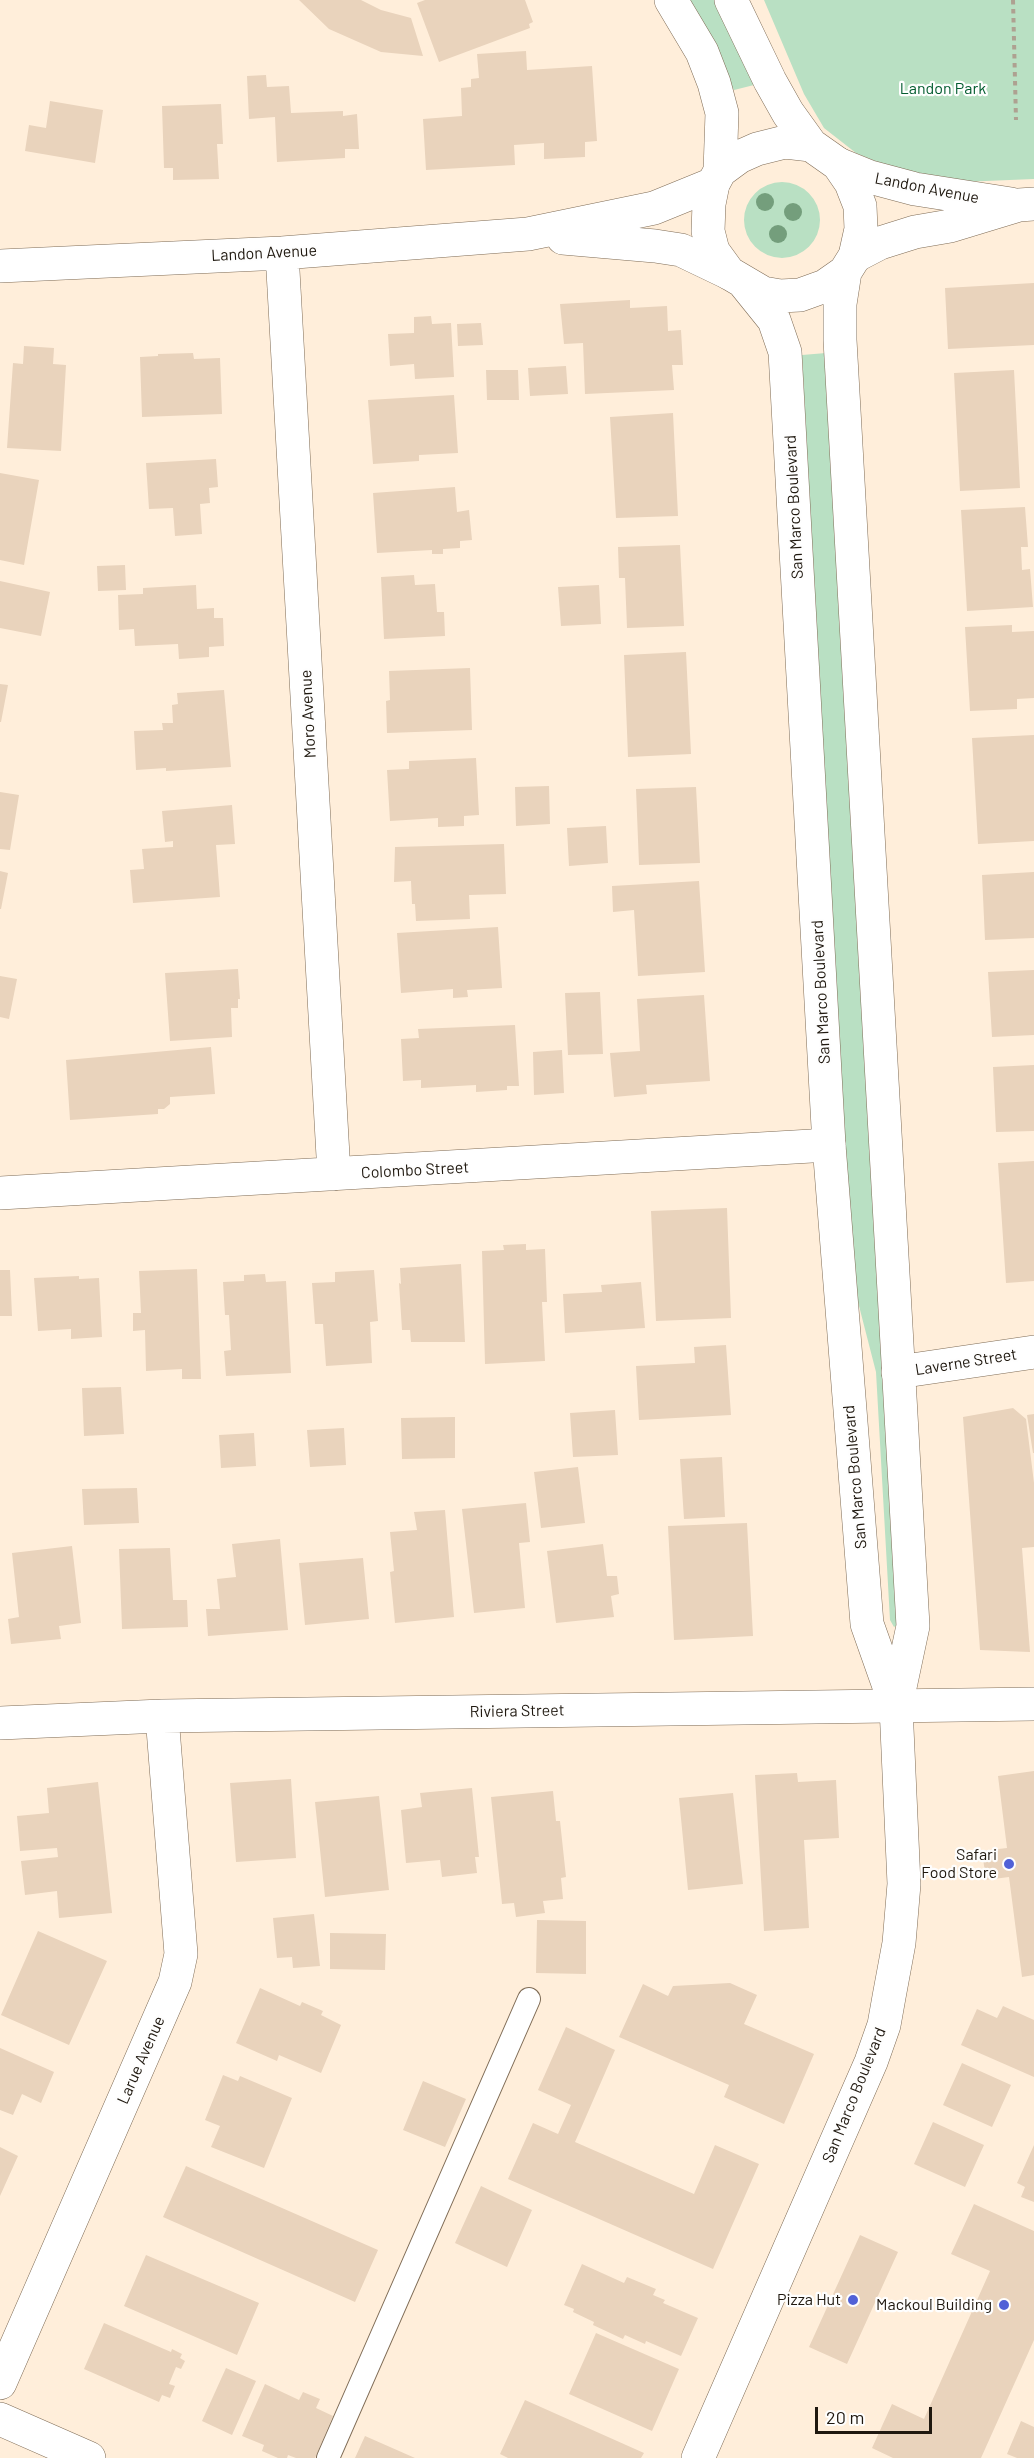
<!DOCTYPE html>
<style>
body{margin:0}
#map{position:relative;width:1034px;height:2458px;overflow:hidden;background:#ffeeda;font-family:Barlow,sans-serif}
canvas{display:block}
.scale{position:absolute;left:815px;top:2407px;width:117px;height:27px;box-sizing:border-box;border:3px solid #1f180f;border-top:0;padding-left:8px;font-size:18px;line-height:21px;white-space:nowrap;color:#1f180f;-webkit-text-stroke:4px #fefefe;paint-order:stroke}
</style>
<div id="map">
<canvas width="1034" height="2458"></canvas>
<div class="scale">20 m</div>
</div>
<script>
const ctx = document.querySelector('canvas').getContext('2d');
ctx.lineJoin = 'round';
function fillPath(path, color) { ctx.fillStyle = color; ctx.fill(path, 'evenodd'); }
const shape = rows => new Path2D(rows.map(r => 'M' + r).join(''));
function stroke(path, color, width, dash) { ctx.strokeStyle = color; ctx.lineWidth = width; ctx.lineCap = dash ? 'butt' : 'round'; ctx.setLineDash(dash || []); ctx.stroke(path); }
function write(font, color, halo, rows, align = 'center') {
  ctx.font = font + ' Barlow,sans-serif'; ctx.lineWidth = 4.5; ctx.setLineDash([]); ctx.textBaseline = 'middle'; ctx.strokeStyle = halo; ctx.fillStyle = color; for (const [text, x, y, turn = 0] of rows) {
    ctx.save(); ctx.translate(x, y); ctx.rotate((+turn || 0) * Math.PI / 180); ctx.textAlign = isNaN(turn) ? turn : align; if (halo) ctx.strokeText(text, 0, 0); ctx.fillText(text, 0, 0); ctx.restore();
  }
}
fillPath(shape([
 [685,0,716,0,725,16,754,85,734,90],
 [764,0,1034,0,1034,179,961,182,899,171,856,153,824,128,804,94],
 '744 220a38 38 0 1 1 76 0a38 38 0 1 1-76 0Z',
 [826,353,897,1625,894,1627,890,1620,876,1372,849,1267,802,355]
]), '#b9e0c3');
fillPath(shape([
 [299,0,361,0,381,10,411,18,423,56,381,52,329,29],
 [425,0,525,0,533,22,529,24,530,28,439,62,417,3],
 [526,51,527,70,592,66,597,141,585,142,585,157,544,159,544,143,514,145,515,165,426,170,423,119,462,116,461,88,471,87,471,79,479,78,477,54],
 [266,75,267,87,289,86,291,113,343,111,343,116,357,114,359,149,345,149,345,158,277,162,275,117,249,119,247,76],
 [50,101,103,110,95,163,25,151,29,125,46,128],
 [221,104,223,144,217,144,219,179,173,180,173,168,164,168,162,106],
 [1034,283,1034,345,948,349,945,288],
 [630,300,630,308,667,306,668,331,681,330,683,365,672,365,674,390,585,394,583,343,564,344,560,304],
 [431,316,432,324,451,323,454,377,415,379,414,364,390,366,388,334,414,333,414,317],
 [481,323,483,345,458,346,457,324],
 [24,346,54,348,53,364,66,365,61,451,7,448,13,363,23,364],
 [193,353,194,359,220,358,222,414,142,417,140,357,158,356,158,354],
 [566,366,568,394,530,396,528,368],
 [486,370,518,370,519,400,487,400],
 [1014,370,1020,488,960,491,954,373],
 [454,395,458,453,419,455,419,461,373,464,368,400],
 [673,413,678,516,616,518,610,417],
 [216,459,218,487,209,488,210,503,200,504,202,534,175,536,173,508,149,509,146,463],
 [0,473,39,480,24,565,0,560],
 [455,487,457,512,469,510,472,540,460,541,460,548,443,549,443,554,432,554,432,550,377,553,373,493],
 [1025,507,1028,547,1021,547,1022,570,1030,569,1033,607,967,611,961,510],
 [680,545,684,626,627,628,625,578,619,578,618,547],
 [125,565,126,590,98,591,97,566],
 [414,575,415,585,435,584,437,612,444,612,445,636,384,639,381,577],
 [0,581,50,592,41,636,0,628],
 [196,585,197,609,214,608,214,618,223,618,224,646,209,647,209,657,179,659,178,644,135,646,134,629,119,630,118,595,143,594,143,588],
 [599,585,601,624,561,626,558,587],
 [1012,625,1012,632,1034,631,1034,698,1017,699,1017,709,970,711,965,627],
 [686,652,691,754,628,757,624,655],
 [470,668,472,730,387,733,386,701,390,700,389,671],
 [0,684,8,685,1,722,0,722],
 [224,690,231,767,166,771,166,768,136,770,134,731,163,730,162,723,173,723,172,705,178,704,177,693],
 [1034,735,1034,841,978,844,972,738],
 [476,758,479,815,464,816,464,826,438,827,438,818,390,821,387,770,409,769,409,761],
 [549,786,550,824,516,826,515,787],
 [696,787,700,863,639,865,636,789],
 [0,792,19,795,10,850,0,849],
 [232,805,235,844,216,845,220,897,133,903,130,870,144,869,142,849,173,847,173,841,165,842,162,811],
 [606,826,608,863,569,866,567,828],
 [504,844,506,894,469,895,470,919,416,921,415,904,412,904,411,881,394,882,395,847],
 [0,871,8,873,1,909,0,909],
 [1034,872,1034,938,985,940,982,875],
 [699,881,705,972,638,976,634,910,613,912,612,886],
 [498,927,502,988,467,990,468,997,453,998,453,989,401,993,397,933],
 [238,969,240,999,238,999,238,1008,231,1008,232,1037,170,1041,165,973],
 [1034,970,1034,1035,992,1037,988,972],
 [0,976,17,979,9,1019,0,1017],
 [600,992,603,1054,568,1055,565,993],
 [704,995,710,1081,646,1085,647,1094,614,1097,610,1053,640,1051,637,999],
 [515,1025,519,1086,507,1086,507,1090,476,1092,476,1085,421,1088,421,1080,403,1081,401,1039,419,1038,418,1029],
 [211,1047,215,1094,170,1097,170,1104,164,1109,158,1109,158,1114,70,1120,66,1060],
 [562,1050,564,1093,534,1095,533,1052],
 [1034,1065,1034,1131,996,1132,993,1067],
 [1034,1161,1034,1281,1006,1283,998,1163],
 [727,1208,731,1318,656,1321,651,1211],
 [526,1244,526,1250,545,1249,547,1302,542,1302,545,1361,485,1364,482,1251,504,1250,503,1245],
 [461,1264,465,1342,411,1342,410,1330,402,1330,399,1283,401,1284,400,1268],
 [197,1269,201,1379,182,1379,182,1369,146,1371,145,1330,133,1331,133,1313,141,1313,139,1271],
 [0,1270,10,1270,12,1316,0,1316],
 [374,1270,378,1321,370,1322,372,1363,326,1366,323,1324,315,1324,312,1283,335,1282,335,1272],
 [265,1274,266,1282,286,1281,291,1373,226,1376,224,1351,231,1350,229,1315,225,1315,223,1282,244,1281,244,1275],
 [79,1276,79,1279,99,1278,102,1337,71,1339,71,1329,38,1331,34,1278],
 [641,1282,645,1328,565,1333,563,1294,602,1292,601,1285],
 [726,1345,731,1415,639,1420,636,1366,695,1363,694,1347],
 [121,1387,124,1434,84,1436,82,1388],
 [1013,1408,1026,1419,1034,1483,1034,1547,1022,1548,1030,1652,980,1650,963,1417],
 [615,1410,618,1455,573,1457,570,1413],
 [1034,1414,1034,1453,1033,1453,1027,1415],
 [455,1417,455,1458,402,1459,401,1418],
 [344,1428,346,1465,310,1467,307,1430],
 [254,1433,256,1466,221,1468,219,1435],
 [722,1457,725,1517,684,1519,680,1459],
 [578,1467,585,1523,541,1528,534,1472],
 [137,1488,139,1523,84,1525,82,1489],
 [526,1503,530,1542,519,1543,525,1608,474,1613,462,1509],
 [445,1510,454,1617,395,1623,390,1572,394,1571,390,1532,417,1530,414,1512],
 [747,1523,753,1636,674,1640,668,1526],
 [280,1539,288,1630,208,1636,206,1609,220,1609,217,1579,236,1577,232,1544],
 [603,1544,607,1576,617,1576,619,1594,611,1596,614,1617,556,1623,547,1551],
 [72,1546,81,1623,59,1626,61,1639,11,1644,8,1619,19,1617,12,1553],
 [170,1548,173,1600,187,1600,188,1627,122,1629,119,1549],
 [363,1558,369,1619,305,1625,299,1563],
 [1034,1771,1034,1975,1022,1977,1009,1877,986,1880,982,1851,1007,1848,998,1776],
 [797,1773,798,1782,836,1780,839,1838,804,1840,809,1928,764,1931,755,1775],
 [291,1779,296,1858,236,1862,230,1783],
 [98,1782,112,1913,59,1918,57,1891,25,1895,21,1861,58,1857,57,1848,20,1851,17,1816,49,1813,47,1788],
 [472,1788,479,1857,475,1857,477,1873,442,1877,440,1860,406,1863,401,1810,422,1807,420,1793],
 [553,1791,556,1821,560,1821,566,1877,561,1878,563,1899,543,1901,545,1913,516,1917,514,1903,502,1904,491,1797],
 [733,1793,743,1884,688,1890,679,1798],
 [379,1796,389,1890,325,1897,315,1802],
 [314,1914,320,1966,293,1968,292,1957,277,1958,273,1918],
 [537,1920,586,1921,586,1974,536,1973],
 [38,1931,107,1961,69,2045,1,2015],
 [330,1933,386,1934,385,1970,330,1969],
 [730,1983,757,1995,744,2024,814,2054,784,2124,724,2097,729,2085,619,2037,643,1984,668,1996,673,1986],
 [260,1988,300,2006,302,2002,323,2011,321,2015,341,2025,321,2073,279,2055,277,2061,236,2043],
 [1003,2006,1034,2020,1034,2077,961,2045,977,2009,997,2018],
 [566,2027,615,2050,575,2142,694,2194,715,2145,759,2164,713,2269,508,2179,533,2123,558,2134,571,2105,538,2090],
 [0,2048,54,2072,41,2103,22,2094,13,2115,0,2110],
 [962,2063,1011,2085,992,2127,943,2105],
 [223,2075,238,2081,240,2076,292,2098,264,2168,211,2147,220,2126,205,2120],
 [423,2081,466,2099,445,2147,403,2130],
 [933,2122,984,2145,965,2187,914,2164],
 [1034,2145,1034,2202,1021,2197,1025,2187,1017,2183],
 [0,2147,18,2156,0,2196],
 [186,2166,378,2250,355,2302,163,2217],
 [481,2186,532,2210,507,2267,455,2243],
 [974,2204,1034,2231,1034,2340,981,2458,893,2458,872,2448,892,2404,924,2419,990,2271,951,2254],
 [860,2235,898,2252,847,2364,809,2347],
 [146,2255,259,2303,237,2355,124,2306],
 [582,2264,624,2283,627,2277,656,2289,653,2295,665,2300,663,2303,698,2318,681,2356,646,2341,645,2344,625,2335,623,2339,593,2325,594,2322,573,2312,574,2309,564,2305],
 [104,2323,171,2352,172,2349,182,2354,180,2358,185,2361,181,2369,176,2367,169,2384,175,2386,170,2398,162,2395,159,2402,84,2369],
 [596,2333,679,2369,652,2431,569,2394],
 [226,2368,256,2381,232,2435,202,2421],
 [265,2384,299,2400,303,2392,320,2399,316,2408,333,2416,315,2458,296,2458,288,2455,287,2458,278,2458,262,2451,264,2445,242,2436],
 [525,2400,644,2453,641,2458,508,2458,500,2454],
 [1021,2421,1034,2427,1034,2458,1017,2458,1007,2454],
 [365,2436,415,2458,355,2458]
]), '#e9d3bc');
const lane = shape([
 [328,2458,529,1999]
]);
const street = shape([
 [838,164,870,177,915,189,1011,204],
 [563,238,655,246,681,250,729,273],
 [282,253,334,1174],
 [855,256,880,243,915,232,950,226,1019,205,1034,204],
 [0,266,282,253,528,234,654,208,713,184],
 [0,1193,829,1145],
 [898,1372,1034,1352],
 [0,1723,162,1716,1034,1704],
 [0,2383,175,1982,181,1954,162,1716]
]);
const secondary = shape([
 [671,0,702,52,714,83,722,113,720,171],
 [731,0,770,81,788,113,811,145],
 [785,142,811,145,838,164,851,183,860,206,861,229,855,256,845,272,825,286,800,295,780,296,763,293,729,273,713,251,708,231,709,204,713,184,720,171,739,157,757,149,785,142],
 [745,284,774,320,785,352,829,1145,867,1624,896,1706],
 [0,2419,89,2458],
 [698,2458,871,2062,884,2025,889,1997,899,1943,904,1884,896,1706,913,1626,840,340,840,304,845,272]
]);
stroke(lane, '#7f6c56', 24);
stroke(street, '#7f6c56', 34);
stroke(secondary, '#7f6c56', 34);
stroke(shape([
 [1013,0,1016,120]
]), '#aea191', 4, [4.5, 4.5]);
stroke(lane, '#fff', 22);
stroke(street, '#fff', 33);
stroke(secondary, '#fff', 33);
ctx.fillStyle = '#749e7c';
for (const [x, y] of [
 [765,202],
 [793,212],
 [778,234]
]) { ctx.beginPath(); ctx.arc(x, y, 9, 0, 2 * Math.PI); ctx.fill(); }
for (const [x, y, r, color] of [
 [1009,1864,6,"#5161d7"],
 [853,2300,6,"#5161d7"],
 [1004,2305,6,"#5161d7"]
]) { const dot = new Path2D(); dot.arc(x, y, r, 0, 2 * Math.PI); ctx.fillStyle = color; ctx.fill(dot); stroke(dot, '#fefefe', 2); }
write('16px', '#035c30', '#fefefe', [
 ["Landon Park",943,89]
]);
write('16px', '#1f180f', '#fefefe', [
 ["Landon Avenue",927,188,11],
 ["Landon Avenue",264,253,-3],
 ["San Marco Boulevard",794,507,-93],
 ["Moro Avenue",308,714,-93],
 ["San Marco Boulevard",821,992,-93],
 ["Colombo Street",415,1170,-3],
 ["Laverne Street",966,1362,-9],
 ["San Marco Boulevard",855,1477,-95],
 ["Riviera Street",517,1711,-1],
 ["Larue Avenue",141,2060,-66],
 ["San Marco Boulevard",854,2095,-68]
]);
write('16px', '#1f180f', '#fefefe', [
 ["Safari",997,1855],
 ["Food Store",997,1873],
 ["Pizza Hut",841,2300],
 ["Mackoul Building",992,2305]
], 'right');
</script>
